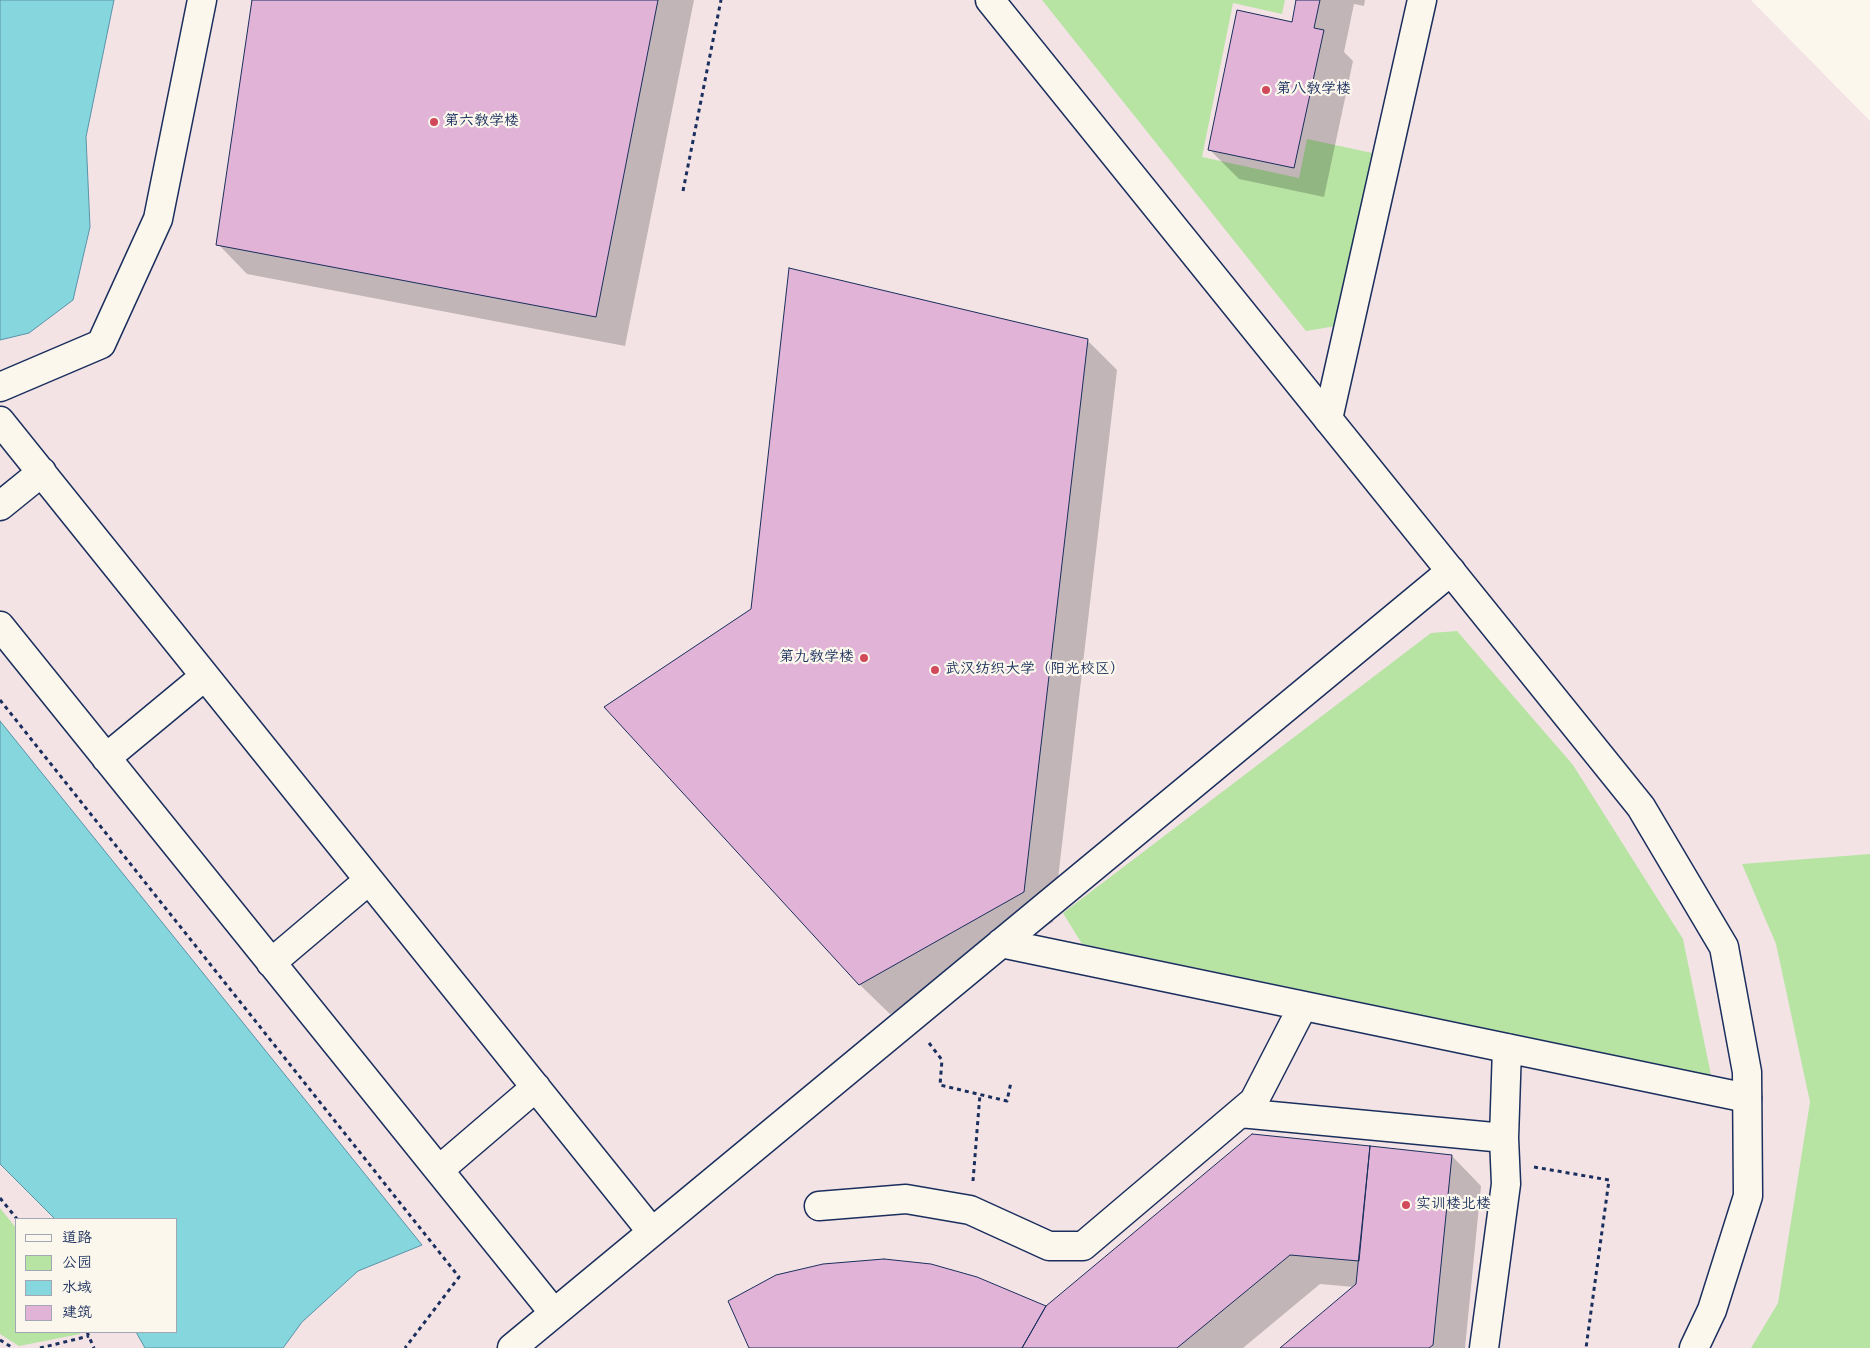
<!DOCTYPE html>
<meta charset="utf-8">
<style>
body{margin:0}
#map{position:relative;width:1870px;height:1348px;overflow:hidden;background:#fbf7ec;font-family:Kalam,"LXGW WenKai TC",sans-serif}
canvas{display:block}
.legend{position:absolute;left:15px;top:1218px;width:162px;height:115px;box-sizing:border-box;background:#fbf7ec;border:1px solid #a1a7b3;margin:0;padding:6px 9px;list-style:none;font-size:15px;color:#1b2f5e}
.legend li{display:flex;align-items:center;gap:10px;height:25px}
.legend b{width:25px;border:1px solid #a1a7b3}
</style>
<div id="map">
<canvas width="1870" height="1348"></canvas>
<ul class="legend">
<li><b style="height:6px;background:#fbf7ec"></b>道路</li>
<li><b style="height:14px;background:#b7e4a3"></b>公园</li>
<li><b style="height:14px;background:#85d6dd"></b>水域</li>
<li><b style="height:14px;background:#e1b3d6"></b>建筑</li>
</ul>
</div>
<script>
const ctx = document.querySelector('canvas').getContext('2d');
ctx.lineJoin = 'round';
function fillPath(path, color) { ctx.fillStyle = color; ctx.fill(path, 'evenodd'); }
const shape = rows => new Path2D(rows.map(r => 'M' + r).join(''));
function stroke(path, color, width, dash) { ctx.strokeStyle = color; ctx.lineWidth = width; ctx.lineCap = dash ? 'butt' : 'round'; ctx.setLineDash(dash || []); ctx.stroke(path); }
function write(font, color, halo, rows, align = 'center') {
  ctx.font = font + ' Kalam,"LXGW WenKai TC",sans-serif'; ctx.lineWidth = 4.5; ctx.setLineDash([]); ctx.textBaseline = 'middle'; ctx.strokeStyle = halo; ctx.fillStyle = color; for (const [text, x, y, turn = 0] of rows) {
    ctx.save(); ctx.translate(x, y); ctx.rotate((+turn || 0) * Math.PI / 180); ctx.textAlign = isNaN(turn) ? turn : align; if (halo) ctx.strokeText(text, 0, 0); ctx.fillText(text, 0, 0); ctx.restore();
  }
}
fillPath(shape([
 [0,0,1751,0,1870,121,1870,1348,0,1348],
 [16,1219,176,1219,176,1332,16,1332]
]), '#f3e3e5');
fillPath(shape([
 [1042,0,1285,0,1282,14,1233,3,1202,157,1299,178,1307,139,1377,154,1342,325,1306,331],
 [1457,631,1573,765,1683,939,1711,1075,1082,944,1063,913,1431,633],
 [1870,854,1870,1348,1751,1348,1778,1303,1810,1102,1776,944,1742,864],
 [0,1208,16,1228,16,1332,79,1332,80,1334,19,1346,0,1334]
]), '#b7e4a3');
const water = shape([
 [0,0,114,0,86,137,90,227,73,300,29,333,0,340,0,0],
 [0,721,422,1245,358,1271,302,1322,283,1348,145,1348,136,1332,176,1332,176,1219,55,1219,0,1164,0,721]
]);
fillPath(water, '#85d6dd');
stroke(water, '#5b93aa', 1);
fillPath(shape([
 [253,0,694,0,625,346,247,274,218,244],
 [1297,0,1365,0,1364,6,1354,4,1344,52,1353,61,1324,197,1239,179,1209,149,1293,24],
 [1087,340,1117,370,1053,922,890,1014,860,985,606,707,752,610],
 [1452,1156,1481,1186,1465,1348,1282,1348,1354,1287,1320,1284,1243,1348,751,1348,1046,1307]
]), '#0003');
const building = shape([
 [252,0,658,0,596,317,216,245,252,0],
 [1296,0,1320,0,1314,28,1324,30,1294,168,1208,150,1237,10,1292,22,1296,0],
 [789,268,1088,339,1024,892,859,985,604,707,751,609,789,268],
 [1252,1134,1370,1146,1359,1261,1290,1255,1177,1348,1022,1348,1046,1306,1252,1134],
 [1370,1146,1452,1155,1433,1345,1429,1348,1280,1348,1356,1284,1370,1146],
 [884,1259,931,1264,977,1277,1046,1306,1022,1348,749,1348,728,1301,776,1275,823,1264,884,1259]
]);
fillPath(building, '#e1b3d6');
stroke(building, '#1b2f5e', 1);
const minor = shape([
 [0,387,101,344,158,219,202,0],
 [1328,419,1422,0],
 [0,421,652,1232],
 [0,506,42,472],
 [0,626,554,1313],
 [106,758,205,676],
 [1001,943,1747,1098],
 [271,963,369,880],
 [1240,1113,1504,1138],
 [439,1170,536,1087],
 [819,1206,906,1199,970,1210,1049,1246,1083,1246,1254,1101,1303,1006],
 [512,1348,1451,571],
 [1484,1348,1506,1184,1504,1138,1507,1048]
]);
const secondary = shape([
 [990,0,1641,807,1724,947,1747,1072,1748,1196,1712,1310,1694,1348]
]);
stroke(minor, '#1b2f5e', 31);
stroke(secondary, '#1b2f5e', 31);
stroke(shape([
 [683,191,721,0],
 [0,700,459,1277,405,1348],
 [929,1043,942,1060,940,1085,1007,1101,1011,1082],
 [1534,1167,1609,1180,1586,1348],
 [973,1181,980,1094],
 [0,1198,17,1219],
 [87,1332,94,1348],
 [0,1340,13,1348],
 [40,1348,89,1336]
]), '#1b2f5e', 3, [4, 4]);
stroke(minor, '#fbf7ec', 28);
stroke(secondary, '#fbf7ec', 28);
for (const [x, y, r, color] of [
 [1266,90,5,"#d1495b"],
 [434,122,5,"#d1495b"],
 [864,658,5,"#d1495b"],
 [935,670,5,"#d1495b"],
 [1406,1205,5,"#d1495b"]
]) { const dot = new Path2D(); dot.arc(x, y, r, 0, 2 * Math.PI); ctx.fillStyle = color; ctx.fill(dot); stroke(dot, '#fbf7ec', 2); }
write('15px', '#1b2f5e', '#fbf7ec', [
 ["第八教学楼",1276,90],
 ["第六教学楼",444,122],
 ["第九教学楼",854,658,"right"],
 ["武汉纺织大学（阳光校区）",945,670],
 ["实训楼北楼",1416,1205]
], 'left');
</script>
